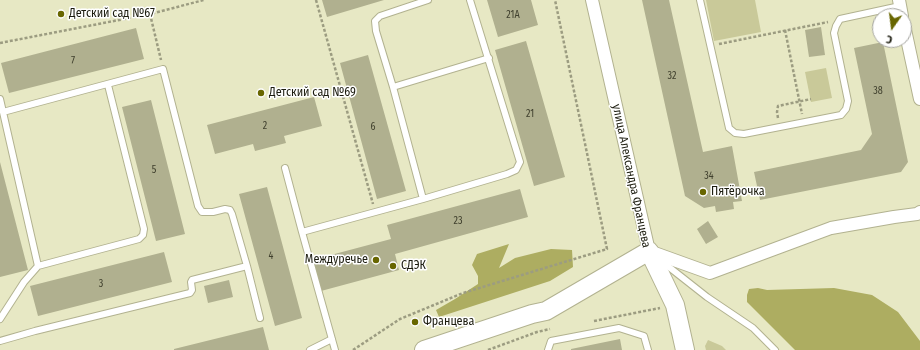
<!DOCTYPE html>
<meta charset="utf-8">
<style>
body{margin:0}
#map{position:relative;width:920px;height:350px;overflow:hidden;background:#e7e8c4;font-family:"Fira Sans Condensed",sans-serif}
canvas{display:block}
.north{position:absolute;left:872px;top:8px;width:40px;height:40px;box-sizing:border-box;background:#fff;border:1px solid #a4a49f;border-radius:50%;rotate:194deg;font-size:11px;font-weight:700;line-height:16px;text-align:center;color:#1b1b0e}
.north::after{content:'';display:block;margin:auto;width:14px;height:18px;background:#686600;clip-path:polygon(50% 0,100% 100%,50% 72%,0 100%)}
</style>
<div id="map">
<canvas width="920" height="350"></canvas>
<div class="north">С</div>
</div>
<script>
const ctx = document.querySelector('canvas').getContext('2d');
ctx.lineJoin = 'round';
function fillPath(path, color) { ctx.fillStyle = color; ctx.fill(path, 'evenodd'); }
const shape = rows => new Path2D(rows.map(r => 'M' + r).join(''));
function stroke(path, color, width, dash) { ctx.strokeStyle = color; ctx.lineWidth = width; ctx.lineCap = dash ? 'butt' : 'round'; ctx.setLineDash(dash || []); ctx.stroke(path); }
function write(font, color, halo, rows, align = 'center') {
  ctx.font = font + ' "Fira Sans Condensed",sans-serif'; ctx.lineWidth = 3; ctx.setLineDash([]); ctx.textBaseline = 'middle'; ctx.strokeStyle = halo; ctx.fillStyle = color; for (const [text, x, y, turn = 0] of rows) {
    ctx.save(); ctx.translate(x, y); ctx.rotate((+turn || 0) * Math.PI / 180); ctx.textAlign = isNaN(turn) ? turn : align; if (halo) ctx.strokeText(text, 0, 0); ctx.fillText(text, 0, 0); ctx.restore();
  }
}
fillPath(shape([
 [706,0,755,0,761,32,714,41],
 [826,68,832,98,811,102,805,72],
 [708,340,722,346,726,350,706,350,705,346]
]), '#c9c999');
fillPath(shape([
 [509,244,499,268,515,258,551,249,572,250,573,267,550,281,439,317,436,310,455,299,478,284,478,276,472,265,477,254],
 [758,288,767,290,834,288,872,295,898,312,920,341,920,350,795,350,747,302,747,295,749,289]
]), '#adad61');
fillPath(shape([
 [322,0,384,0,327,17],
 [487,0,531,0,538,25,498,37],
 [642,0,669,0,703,152,732,146,742,201,733,202,734,209,716,212,715,206,704,208,685,196],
 [821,27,825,55,809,57,805,30],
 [136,28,144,59,9,93,1,63],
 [526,41,565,177,534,186,495,50],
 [883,42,908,162,901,172,760,200,754,172,861,150,872,134,854,48],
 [368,55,406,191,377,199,340,63],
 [314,97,322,126,284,136,286,143,255,151,253,144,215,154,207,125],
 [151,100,185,234,156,241,122,107],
 [0,162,28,270,0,277],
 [267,187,302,318,275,326,239,194],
 [520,189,528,217,395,254,399,270,321,291,312,260,391,239,387,225],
 [708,221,718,237,706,244,697,229],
 [164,252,172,282,38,316,30,286],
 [229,280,233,297,208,303,204,286],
 [263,327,269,350,174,350,174,349],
 [620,339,622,350,571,350,571,349]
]), '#b0b08f');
const lane = shape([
 [700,0,729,128,735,133,744,134,841,115,846,109,848,101,834,33,836,26,840,19,900,6],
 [393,87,489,58],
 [0,99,38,266],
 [285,168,302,232],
 [423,199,393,87,376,31,375,21,380,16,428,0],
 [660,260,707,297,753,328,775,350],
 [247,266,260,318],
 [0,319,24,282,38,266,128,242,139,239,143,235,144,229,108,85],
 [0,341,35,331,190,293,192,290,191,282,192,280,247,266,232,214,230,210,225,209,213,212,202,212,198,206,163,69,3,112],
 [310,350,332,339],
 [335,350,302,232,423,199,507,174,516,170,520,162,470,0],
 [548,350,551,341,619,328,644,336,648,350]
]);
const street = shape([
 [592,0,649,251,710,273,831,228,894,217,917,214,920,212],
 [899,0,902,16],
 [904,25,920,99]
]);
const secondary = shape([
 [424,350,532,314,546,311,649,251,675,305,685,350]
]);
stroke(lane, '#b2b290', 8);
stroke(street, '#b2b290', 14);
stroke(secondary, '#b2b290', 20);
stroke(shape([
 [316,0,373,204],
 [150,14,161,60],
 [785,30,802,114],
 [0,43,150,14,204,0],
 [719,44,828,22],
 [778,118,777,112,778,106,811,99],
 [594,321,660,308],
 [353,350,400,319,463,293,607,249,555,0],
 [488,350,537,332,550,329]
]), '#9c9c81', 2.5, [3, 2]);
stroke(lane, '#fff', 6);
stroke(street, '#fff', 12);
stroke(secondary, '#fff', 18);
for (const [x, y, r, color] of [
 [61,14,4,"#686600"],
 [261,93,4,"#686600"],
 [703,192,4,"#686600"],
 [376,260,4,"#686600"],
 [393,266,4,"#686600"],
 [415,322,4,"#686600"]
]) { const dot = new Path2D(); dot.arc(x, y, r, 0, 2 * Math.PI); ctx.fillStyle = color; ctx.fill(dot); stroke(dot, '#fff', 1.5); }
write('10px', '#40402e', null, [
 ["21А",513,15],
 ["7",73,61],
 ["32",672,76],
 ["38",878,91],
 ["21",530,114],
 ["2",265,126],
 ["6",373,127],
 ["5",154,170],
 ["34",709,176],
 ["23",458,221],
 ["4",271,256],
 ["3",101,284]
]);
write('12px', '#1b1b0e', '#fff', [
 ["Детский сад №67",69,14],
 ["Детский сад №69",269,93],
 ["Пятёрочка",711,192],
 ["Междуречье",368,260,"right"],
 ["СДЭК",401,266],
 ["Францева",423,322]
], 'left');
write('12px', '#1b1b0e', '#fff', [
 ["улица Александра Францева",631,176,78]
]);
</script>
